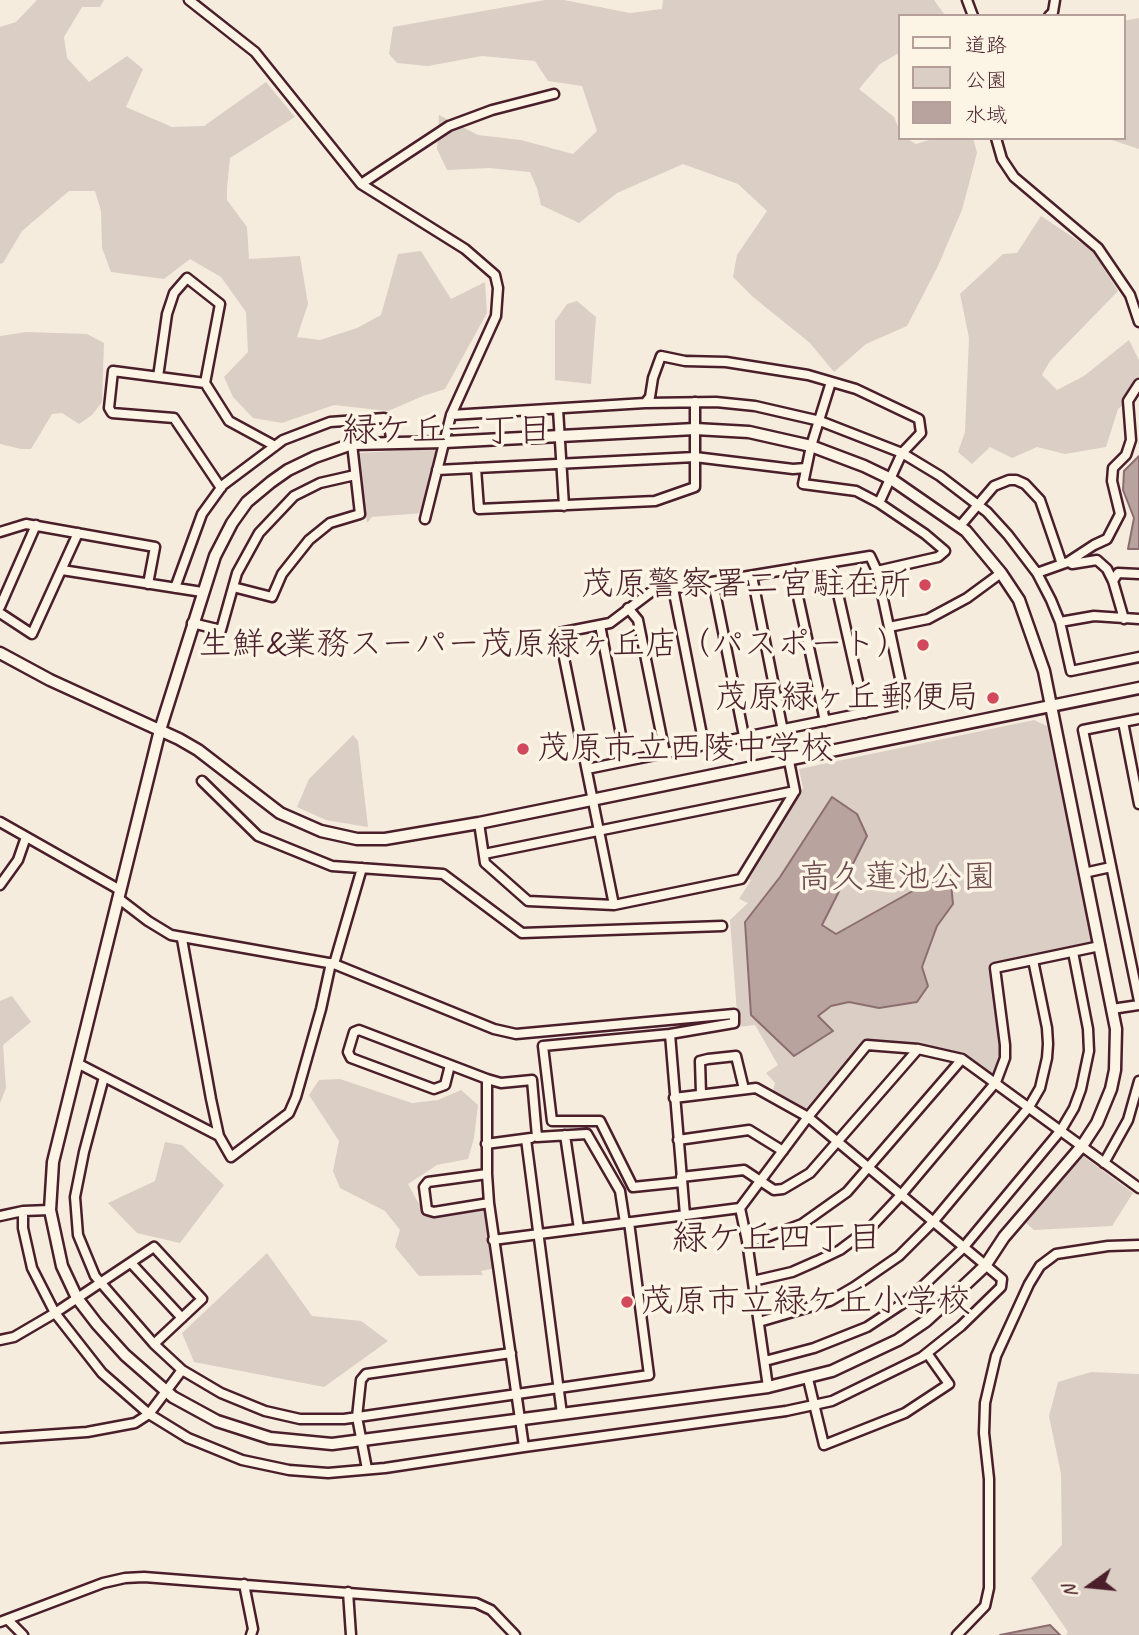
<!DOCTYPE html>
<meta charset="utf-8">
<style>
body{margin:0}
#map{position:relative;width:1139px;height:1635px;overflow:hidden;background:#f5ecde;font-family:Caveat,"Klee One",sans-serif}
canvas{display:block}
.legend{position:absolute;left:898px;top:14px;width:228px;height:126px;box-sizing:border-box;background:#fcf5e5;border:2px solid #b59f9b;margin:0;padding:9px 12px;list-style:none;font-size:21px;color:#4a1f2b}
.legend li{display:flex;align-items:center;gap:14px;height:35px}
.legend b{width:35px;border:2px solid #b59f9b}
.north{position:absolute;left:1055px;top:1551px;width:70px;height:70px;-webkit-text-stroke:5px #fcf5e5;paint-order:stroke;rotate:255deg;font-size:19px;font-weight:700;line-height:28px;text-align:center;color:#4a1f2b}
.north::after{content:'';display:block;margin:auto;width:24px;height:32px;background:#4a1f2b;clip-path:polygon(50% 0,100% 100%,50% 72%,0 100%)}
</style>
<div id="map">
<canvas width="1139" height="1635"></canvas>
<ul class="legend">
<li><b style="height:9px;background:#fcf5e5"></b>道路</li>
<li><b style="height:19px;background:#dbcec4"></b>公園</li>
<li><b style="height:19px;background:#b8a39e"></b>水域</li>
</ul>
<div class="north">N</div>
</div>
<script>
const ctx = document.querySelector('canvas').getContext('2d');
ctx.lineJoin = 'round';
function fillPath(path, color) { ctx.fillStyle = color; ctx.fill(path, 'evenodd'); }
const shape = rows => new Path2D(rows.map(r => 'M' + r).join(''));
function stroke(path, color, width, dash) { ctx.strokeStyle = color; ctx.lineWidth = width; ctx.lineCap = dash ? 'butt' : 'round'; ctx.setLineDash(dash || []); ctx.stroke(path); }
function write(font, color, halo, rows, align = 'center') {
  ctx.font = font + ' Caveat,"Klee One",sans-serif'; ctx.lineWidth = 7; ctx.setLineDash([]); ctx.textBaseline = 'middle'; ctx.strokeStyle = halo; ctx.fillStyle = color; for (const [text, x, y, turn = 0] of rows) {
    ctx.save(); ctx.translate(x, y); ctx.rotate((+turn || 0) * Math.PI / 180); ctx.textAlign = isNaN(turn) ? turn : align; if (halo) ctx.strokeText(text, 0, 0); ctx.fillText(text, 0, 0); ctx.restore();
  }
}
fillPath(shape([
 [37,0,104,0,100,7,82,7,64,37,67,58,89,82,127,56,143,69,126,107,172,127,204,126,266,82,295,117,230,158,227,188,227,200,247,227,249,259,300,256,308,304,297,337,320,340,357,328,381,315,398,254,421,251,451,299,485,282,487,313,445,389,423,396,388,411,334,405,282,423,253,418,233,397,224,377,248,352,246,312,221,277,190,259,164,279,111,272,102,248,101,211,95,191,69,191,22,231,3,263,0,264,0,27,16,22],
 [545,0,564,0,630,13,662,9,663,0,934,0,944,14,943,16,899,16,899,53,880,64,859,89,894,117,899,129,899,138,906,138,916,144,936,138,973,138,977,153,962,210,937,268,907,326,866,344,834,372,810,343,753,297,733,277,737,255,767,211,738,184,683,164,617,193,579,223,541,205,537,188,530,172,489,168,447,170,437,149,439,115,478,135,521,140,573,154,597,131,582,86,548,81,535,61,482,56,428,66,397,63,389,54,393,27],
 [1139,18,1139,149,1106,138,1123,138,1123,21],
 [1041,216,1092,250,1118,291,1050,361,1042,375,1057,390,1084,376,1129,340,1139,360,1139,374,1134,397,1118,409,1106,447,1065,454,1037,447,1012,458,990,447,972,464,958,452,965,432,969,338,960,294,1003,254,1017,253],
 [577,301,596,317,591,384,555,380,555,321,567,304],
 [26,332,87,334,104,343,102,402,92,415,79,424,62,413,52,414,31,449,21,449,0,444,0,336],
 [438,448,440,451,423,513,372,517,367,523,358,456,360,453],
 [1034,720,1047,726,1092,941,1090,945,988,967,1002,1047,999,1069,994,1076,963,1054,917,1043,867,1041,808,1109,804,1110,773,1091,775,1083,766,1073,778,1065,755,1025,738,1027,730,920,748,903,739,899,751,880,749,879,803,788,799,769],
 [353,735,358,741,368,827,326,820,297,807,309,779],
 [12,996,31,1022,3,1045,6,1088,0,1103,0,1001],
 [340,1079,412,1103,438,1100,461,1090,478,1105,474,1138,468,1159,437,1165,408,1184,425,1215,425,1212,487,1208,496,1268,481,1271,483,1275,419,1276,395,1247,400,1230,385,1211,340,1188,333,1171,339,1141,309,1095,319,1080],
 [165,1142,182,1145,224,1185,180,1243,137,1233,108,1203,155,1181],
 [1083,1156,1133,1193,1112,1226,1034,1230,1026,1223],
 [267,1253,312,1316,361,1321,388,1341,324,1387,194,1362,182,1333],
 [1091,1372,1139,1374,1139,1635,1066,1635,1068,1632,1031,1578,1062,1545,1061,1474,1049,1416,1058,1382]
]), '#dbcec4');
const water = shape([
 [1139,456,1139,549,1128,549,1134,518,1123,490,1124,471,1139,456],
 [832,797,857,814,867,836,822,925,836,934,918,888,950,873,953,904,937,926,922,967,928,986,917,1002,879,1008,849,1002,831,1006,818,1016,833,1031,794,1056,751,1015,745,922,780,877,832,797],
 [1050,1625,1060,1635,1000,1635,1050,1625]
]);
fillPath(water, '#b8a39e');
stroke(water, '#8c6e70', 2);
const minor = shape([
 [189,0,255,52,361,184,465,249,495,275,498,288,496,316,451,415,425,519],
 [967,0,973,16],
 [1049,16,1053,12,1055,0],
 [996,138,1002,159,1014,177,1098,248,1130,295,1139,322],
 [361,184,449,126,492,110,554,94],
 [158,377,167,314,174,293,187,278,220,304,205,383],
 [831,382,811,446,803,484,856,491,879,503,925,534,945,551,938,557,877,571],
 [645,403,716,402,755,406,820,421,902,453,879,503],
 [558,409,564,506],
 [451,415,645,403,650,397,653,378,661,356,685,361,726,362,808,375,856,389,919,419,921,433,902,453,940,476,987,512,1008,535,1037,573,1051,600,1060,622,1071,671,1139,657],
 [476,468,479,509,655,501,695,487,695,402],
 [437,470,695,457,793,469,806,468],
 [221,488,174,418,112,413,109,408,113,371,205,383,229,421,275,446],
 [960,526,994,486,1009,480,1016,480,1025,484,1040,500,1062,564],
 [0,532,26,524,155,547,148,584],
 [1069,562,1072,564,1097,560,1107,569,1113,581,1124,619],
 [831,563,865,713],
 [792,569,825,721],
 [62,570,202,592],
 [1037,573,1068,562,1094,545,1107,539,1120,514,1112,481,1113,468,1126,455,1131,440,1128,401,1139,384],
 [1113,581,1118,573,1139,574],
 [713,582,744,736],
 [233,587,272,597,282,574,309,540,330,523,360,514,352,444],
 [175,588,202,514,223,485,283,440,330,422,384,418,389,426,392,443],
 [673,588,704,745],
 [0,607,36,525],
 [628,608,638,620,665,753],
 [0,613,32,634,78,533],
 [1060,622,1094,616,1139,619],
 [192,623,221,630,237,573,259,533,294,496,320,483,355,475],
 [600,625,626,761],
 [889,627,928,619,967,598,1001,573],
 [1139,719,1083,730,1139,1001],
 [1123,722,1139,804],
 [587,769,902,705],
 [202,781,258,836,332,866,443,874,522,933,722,926],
 [0,822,120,890],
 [479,823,485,863,528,901,614,905,741,879,795,791,752,576],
 [484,854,795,791],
 [1084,873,1111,867],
 [0,885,18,860,26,837],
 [118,898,148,921,171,935,334,964,494,1029,516,1034,734,1014,734,1023,670,1034,685,1215],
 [614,905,559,633,610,623,651,592,870,556,877,571,901,683],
 [182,939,211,1099,219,1136,231,1157,289,1113,296,1097,321,1009,331,963],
 [334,964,362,868],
 [1112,1009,1139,1005],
 [670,1034,543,1046,552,1121,600,1121,633,1187,682,1182],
 [77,1063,219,1136],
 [450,1065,445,1085,434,1089,351,1058,348,1052,354,1032,359,1030,487,1079,501,1083,532,1080,537,1137,587,1134,620,1191,625,1223],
 [104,1077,84,1152,75,1197,78,1235,95,1276,154,1344,182,1370,221,1393,265,1411,300,1419,344,1419,649,1375,629,1222],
 [701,1094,700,1061,708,1059,736,1056,744,1089],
 [565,1135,579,1229],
 [526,1139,562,1414],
 [678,1140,749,1130,783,1151],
 [486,1144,531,1138],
 [1104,1163,1128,1120,1139,1081],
 [487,1174,428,1182,424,1187,427,1210,434,1212,489,1203],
 [681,1177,744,1170,774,1190,783,1189,810,1173,918,1049],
 [740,1208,747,1241,768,1387],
 [23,1211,23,1228,32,1268,55,1313,102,1373,149,1414,188,1438,242,1460,289,1470,328,1473,385,1468,524,1447,489,1203,487,1174,487,1079],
 [0,1216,23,1211,50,1210],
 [493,1240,740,1208,808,1117,867,1045,918,1049,962,1059,1139,1188],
 [747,1241,767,1237,802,1224,847,1192,962,1059],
 [132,1264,182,1318],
 [753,1281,792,1272,817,1261,840,1250,872,1226,901,1195,996,1082,1005,1058,1005,1045,995,968,1100,946],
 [759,1322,830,1301,854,1287,899,1256,933,1222,1029,1107,1040,1088,1047,1058,1048,1044,1047,1028,1033,960],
 [0,1340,14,1337,55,1313,154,1247,202,1299,154,1344],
 [765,1361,814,1348,867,1327,908,1300,963,1248,1061,1130,1074,1108,1081,1089,1089,1051,1088,1029,1073,952],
 [808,1379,824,1445,905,1413,949,1384,927,1353],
 [0,1438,87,1432,135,1423,149,1414,182,1370],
 [524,1447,786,1411,832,1401,922,1357,961,1326,1001,1287,1002,1279,808,1117,756,1088,674,1098],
 [367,1469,357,1417,361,1380,366,1374,511,1353],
 [244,1584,253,1629,251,1635],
 [348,1592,351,1635],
 [8,1620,23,1635],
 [0,1622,103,1583,125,1578,144,1577,476,1603,491,1610,515,1635],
 [957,1635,985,1606,989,1588,989,1479,984,1433,985,1403,996,1356,1029,1284,1040,1266,1056,1254,1108,1246,1139,1245]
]);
const tertiary = shape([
 [695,429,749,432,811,446,864,466,891,479,966,531,1001,573,1019,600,1044,671,1116,1029,1115,1070,1111,1089,1097,1123,1082,1146,1004,1237,985,1266,950,1299,926,1321,898,1340,832,1371,768,1387,332,1444,270,1438,217,1421,173,1397,125,1355,97,1324,77,1298,62,1266,50,1210,53,1162,160,730,215,556,232,523,247,502,271,482,288,470,315,457,352,444,445,442,695,429],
 [0,653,50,680,179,739,198,750,280,813,321,831,357,839,385,839,479,823,1139,688]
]);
stroke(minor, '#4a1f2b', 13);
stroke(tertiary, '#4a1f2b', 15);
stroke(minor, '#fcf5e5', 8);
stroke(tertiary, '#fcf5e5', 10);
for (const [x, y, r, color] of [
 [925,585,7,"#d1495b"],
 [923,645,7,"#d1495b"],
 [993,698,7,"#d1495b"],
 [523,749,7,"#d1495b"],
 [627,1302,7,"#d1495b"]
]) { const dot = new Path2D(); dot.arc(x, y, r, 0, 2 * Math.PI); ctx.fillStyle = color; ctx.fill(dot); stroke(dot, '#fcf5e5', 2.5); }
write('33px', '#4a1f2b', '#fcf5e5', [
 ["茂原警察署二宮駐在所",911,585],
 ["生鮮&業務スーパー茂原緑ヶ丘店（パスポート）",909,645],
 ["茂原緑ヶ丘郵便局",979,698],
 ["茂原市立西陵中学校",537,749,"left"],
 ["茂原市立緑ケ丘小学校",641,1302,"left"]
], 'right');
write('33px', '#6e4b51', '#fcf5e5', [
 ["高久蓮池公園",897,878]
]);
write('35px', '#4a1f2b', '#fcf5e5', [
 ["緑ケ丘一丁目",447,432],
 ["緑ケ丘四丁目",777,1240]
]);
</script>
